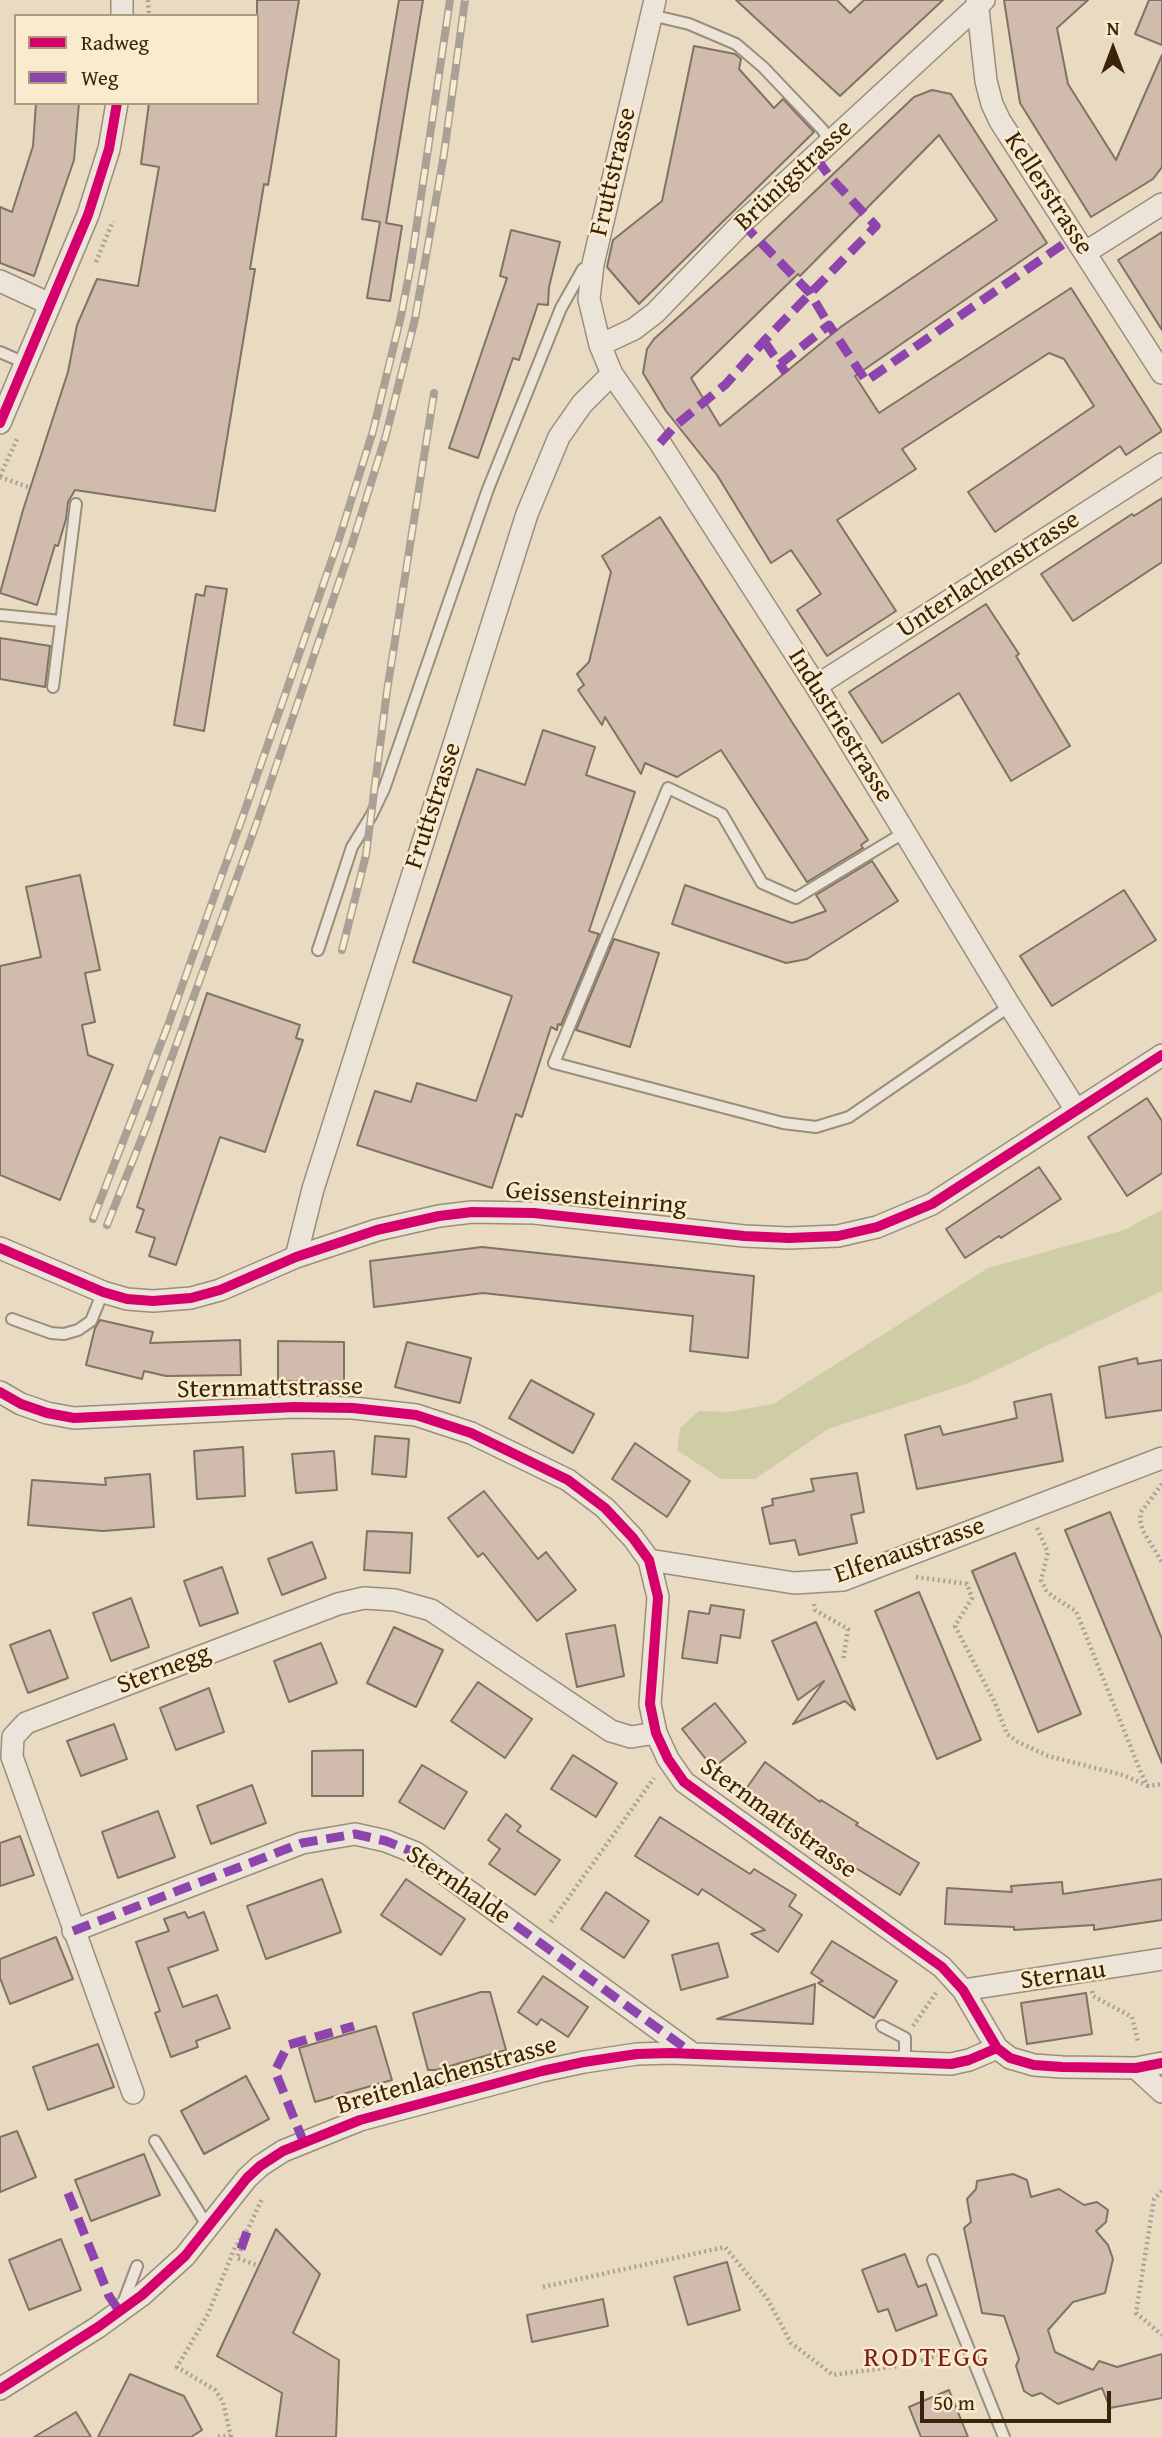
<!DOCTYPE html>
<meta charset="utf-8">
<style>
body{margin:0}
#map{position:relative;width:1162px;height:2437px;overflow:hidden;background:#e9dac2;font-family:"Gentium Book Plus",serif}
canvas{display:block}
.legend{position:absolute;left:14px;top:14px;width:245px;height:91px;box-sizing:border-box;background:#faeace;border:2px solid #ad9b7e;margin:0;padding:9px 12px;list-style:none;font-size:21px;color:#3a2405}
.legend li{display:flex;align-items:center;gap:14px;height:35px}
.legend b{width:35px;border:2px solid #ad9b7e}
.north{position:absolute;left:1078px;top:14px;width:70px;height:70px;-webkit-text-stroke:5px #faeace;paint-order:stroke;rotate:0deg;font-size:19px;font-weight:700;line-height:28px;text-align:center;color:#3a2405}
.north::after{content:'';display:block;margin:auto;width:24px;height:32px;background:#3a2405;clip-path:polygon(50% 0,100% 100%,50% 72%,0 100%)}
.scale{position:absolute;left:920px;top:2391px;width:191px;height:32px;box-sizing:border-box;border:4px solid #3a2405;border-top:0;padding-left:9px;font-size:21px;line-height:24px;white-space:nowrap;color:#3a2405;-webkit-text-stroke:5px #faeace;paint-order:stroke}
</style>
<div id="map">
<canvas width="1162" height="2437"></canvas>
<ul class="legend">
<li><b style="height:9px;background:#d6006c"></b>Radweg</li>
<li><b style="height:9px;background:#8e44ad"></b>Weg</li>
</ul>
<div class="north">N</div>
<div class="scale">50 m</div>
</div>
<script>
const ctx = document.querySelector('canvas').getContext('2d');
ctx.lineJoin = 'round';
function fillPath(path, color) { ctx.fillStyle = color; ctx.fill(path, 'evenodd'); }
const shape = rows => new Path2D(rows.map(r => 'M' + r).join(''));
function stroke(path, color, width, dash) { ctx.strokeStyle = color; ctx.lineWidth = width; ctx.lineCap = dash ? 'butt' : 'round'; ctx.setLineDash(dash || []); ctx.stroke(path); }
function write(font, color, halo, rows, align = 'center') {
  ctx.font = font + ' "Gentium Book Plus",serif'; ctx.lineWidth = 5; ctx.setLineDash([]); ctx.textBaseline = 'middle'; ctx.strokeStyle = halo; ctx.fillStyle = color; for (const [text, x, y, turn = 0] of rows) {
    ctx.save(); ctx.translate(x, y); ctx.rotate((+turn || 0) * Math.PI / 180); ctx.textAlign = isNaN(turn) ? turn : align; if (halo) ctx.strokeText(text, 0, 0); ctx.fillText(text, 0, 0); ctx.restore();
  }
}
fillPath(shape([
 [1162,1210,1162,1291,969,1383,828,1429,755,1479,721,1479,677,1450,680,1428,699,1411,727,1412,773,1404,988,1268,1124,1230]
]), '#cfcda6');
const building = shape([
 [257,0,299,0,268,185,264,184,250,269,255,269,215,511,75,490,68,502,66,519,58,546,55,545,37,605,0,593,23,510,68,372,77,325,97,279,138,286,159,167,141,164,149,103,257,103,257,0],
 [399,0,423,0,386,223,402,226,390,301,367,298,380,222,362,219,399,0],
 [736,0,837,0,850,13,864,0,943,0,840,96,736,0],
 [1004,0,1088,0,1057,28,1068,84,1116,160,1162,55,1162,167,1153,179,1091,217,1020,103,1004,0],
 [1149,0,1162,0,1162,45,1135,34,1149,0],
 [694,46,735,54,741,59,739,69,774,108,783,99,814,132,639,304,607,267,613,240,662,201,694,46],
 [932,90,951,94,1047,243,855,376,879,413,1071,288,1162,431,1126,455,1120,446,995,532,968,492,1094,406,1064,359,1049,353,902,449,916,469,837,520,896,611,827,656,797,610,821,594,791,550,771,563,717,475,666,411,643,373,647,349,654,339,766,238,914,97,932,90],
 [939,135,997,220,842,326,720,426,691,378,798,274,800,276,939,135],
 [36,103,79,103,74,160,34,276,0,263,0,207,12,212,33,146,36,103],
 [511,230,560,242,549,287,548,305,538,304,519,360,513,358,478,458,449,448,507,278,500,276,511,230],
 [1162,232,1162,330,1118,260,1162,232],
 [1162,498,1162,562,1073,621,1041,574,1132,514,1134,516,1162,498],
 [660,517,868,840,861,845,863,848,807,882,721,750,677,777,645,763,641,774,605,717,602,725,578,690,584,685,577,674,589,662,611,572,602,556,660,517],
 [206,586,227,589,204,731,174,725,196,594,204,596,206,586],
 [986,604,1019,654,1016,656,1070,746,1011,781,959,693,882,743,849,692,986,604],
 [0,638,50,646,45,687,0,679,0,638],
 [543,730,595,747,586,775,635,792,589,931,599,934,561,1025,558,1024,557,1030,551,1027,522,1117,516,1114,492,1188,357,1145,375,1091,411,1102,417,1083,476,1101,512,996,413,962,477,769,525,785,543,730],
 [872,861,898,901,807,959,786,963,672,924,685,885,792,923,826,911,816,895,872,861],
 [80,875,100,970,85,973,95,1022,82,1025,88,1055,113,1065,60,1200,0,1175,0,966,41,957,26,887,80,875],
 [1124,890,1156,940,1052,1006,1020,956,1124,890],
 [614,939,659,953,630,1047,576,1030,614,939],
 [207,993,300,1025,296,1038,303,1040,265,1152,220,1137,176,1265,149,1256,155,1238,136,1232,144,1210,137,1207,207,993],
 [1147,1098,1162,1121,1162,1173,1127,1196,1088,1137,1147,1098],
 [1039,1167,1061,1199,1001,1238,999,1236,965,1258,946,1229,1039,1167],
 [482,1247,754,1276,748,1358,690,1351,693,1316,483,1293,374,1307,370,1261,482,1247],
 [100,1320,153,1332,150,1343,240,1340,241,1375,166,1376,144,1371,142,1379,86,1365,95,1328,100,1320],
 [278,1341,344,1342,344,1382,278,1381,278,1341],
 [407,1342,471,1358,460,1403,395,1387,407,1342],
 [1137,1358,1138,1364,1162,1360,1162,1410,1106,1418,1099,1367,1137,1358],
 [531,1380,594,1414,573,1453,509,1418,531,1380],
 [1051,1394,1063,1461,917,1489,905,1435,940,1426,943,1435,1017,1418,1014,1402,1051,1394],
 [375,1436,409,1439,406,1477,372,1474,375,1436],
 [635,1443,690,1481,667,1517,612,1479,635,1443],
 [243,1447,245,1496,197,1499,194,1451,243,1447],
 [334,1451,337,1490,296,1493,292,1454,334,1451],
 [857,1473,864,1512,851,1515,857,1543,799,1555,795,1540,770,1544,762,1508,773,1505,772,1499,814,1491,811,1479,857,1473],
 [150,1474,154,1527,103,1531,28,1525,32,1480,106,1485,105,1478,150,1474],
 [484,1491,538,1559,546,1552,576,1590,537,1621,483,1553,478,1557,448,1518,484,1491],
 [1110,1512,1162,1639,1162,1763,1065,1530,1110,1512],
 [367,1531,412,1533,410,1573,364,1570,367,1531],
 [312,1542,326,1578,282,1595,268,1559,312,1542],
 [1015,1553,1081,1714,1038,1732,972,1571,1015,1553],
 [222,1567,238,1613,200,1626,184,1581,222,1567],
 [919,1592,981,1740,937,1759,875,1611,919,1592],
 [131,1598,149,1647,111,1661,93,1613,131,1598],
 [711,1605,744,1610,740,1638,721,1635,717,1663,682,1658,689,1611,709,1614,711,1605],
 [816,1622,855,1710,845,1701,793,1724,824,1681,798,1700,772,1641,816,1622],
 [615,1625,624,1676,577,1687,566,1634,615,1625],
 [394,1627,443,1650,416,1707,367,1683,394,1627],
 [50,1630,68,1678,28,1693,10,1645,50,1630],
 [321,1643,337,1683,289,1702,274,1661,321,1643],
 [478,1682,532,1719,505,1758,451,1721,478,1682],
 [209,1688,224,1732,176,1750,160,1708,209,1688],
 [715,1703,746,1742,713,1768,682,1729,715,1703],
 [114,1724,127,1759,81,1776,67,1741,114,1724],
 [363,1750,363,1796,312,1796,312,1751,363,1750],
 [573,1755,617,1783,596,1817,551,1789,573,1755],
 [765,1762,820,1802,821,1800,858,1823,856,1825,919,1863,900,1895,836,1856,834,1859,741,1796,765,1762],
 [422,1765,467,1792,444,1829,399,1802,422,1765],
 [252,1785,266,1823,211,1844,197,1806,252,1785],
 [158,1811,175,1857,118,1878,102,1832,158,1811],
 [506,1814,521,1826,517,1831,560,1860,535,1895,489,1864,500,1849,488,1840,506,1814],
 [660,1817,750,1874,754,1869,796,1895,789,1906,802,1915,778,1952,751,1934,765,1930,702,1889,698,1895,635,1856,660,1817],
 [20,1836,34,1875,0,1886,0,1843,20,1836],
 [322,1879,341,1932,266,1959,247,1906,322,1879],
 [406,1879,465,1919,441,1955,381,1915,406,1879],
 [1162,1879,1162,1920,1094,1930,1094,1925,1014,1930,1014,1927,945,1924,947,1888,1012,1892,1011,1886,1062,1882,1063,1894,1162,1879],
 [606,1892,649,1921,624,1958,581,1929,606,1892],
 [185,1912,188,1918,204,1912,218,1950,168,1968,183,2007,217,1995,230,2028,196,2041,198,2047,171,2057,155,2013,160,2011,136,1942,169,1931,164,1919,185,1912],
 [56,1937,73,1979,10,2004,0,1978,0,1959,56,1937],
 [832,1941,897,1981,874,2018,818,1983,823,1981,811,1973,832,1941],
 [718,1943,728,1977,681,1990,672,1955,718,1943],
 [543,1976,588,2007,568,2037,541,2019,537,2025,518,2012,543,1976],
 [815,1984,813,2024,717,2019,815,1984],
 [481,1992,490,1992,506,2050,436,2070,428,2070,413,2013,481,1992],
 [1086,1993,1092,2034,1027,2044,1021,2003,1086,1993],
 [376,2026,392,2080,315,2102,299,2048,376,2026],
 [98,2044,114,2087,48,2110,33,2067,98,2044],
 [246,2076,269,2119,204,2154,181,2111,246,2076],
 [17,2131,36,2177,0,2192,0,2137,17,2131],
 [144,2154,160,2195,91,2221,75,2180,144,2154],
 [1013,2174,1027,2180,1031,2197,1059,2189,1084,2205,1097,2202,1108,2210,1106,2222,1096,2231,1108,2245,1113,2259,1105,2293,1073,2302,1048,2330,1055,2352,1093,2370,1099,2361,1117,2367,1162,2354,1162,2398,1110,2408,1102,2388,1058,2404,1041,2393,1032,2396,1024,2391,1016,2366,1019,2359,1004,2316,982,2313,964,2228,971,2222,967,2199,976,2189,977,2181,1013,2174],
 [276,2229,320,2274,293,2333,339,2360,336,2437,276,2437,282,2393,217,2356,276,2229],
 [61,2239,81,2290,29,2310,9,2260,61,2239],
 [905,2254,918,2287,926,2284,937,2315,896,2331,888,2309,878,2312,862,2270,905,2254],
 [727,2262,740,2310,688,2325,674,2277,727,2262],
 [603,2299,608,2326,532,2342,527,2315,603,2299],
 [130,2374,184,2396,202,2430,191,2437,98,2437,130,2374],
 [949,2390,968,2437,921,2437,909,2407,949,2390],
 [76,2412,91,2437,34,2437,76,2412]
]);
fillPath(building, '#d0bbad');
stroke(building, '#7f7463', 2);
const lane = shape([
 [651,15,689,24,736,44,763,67,822,129,830,141],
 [0,352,25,363],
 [0,615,61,621],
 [53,687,76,504],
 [905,832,796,898,762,883,722,814,668,788,554,1063,783,1123,816,1127,849,1117,1010,1006],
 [318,950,352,847,371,816,384,789,488,489,561,308,583,269,590,265],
 [12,1319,51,1333,64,1334,78,1330,91,1321,103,1292],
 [882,2026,905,2038,905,2062],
 [155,2141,208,2227],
 [933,2260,1004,2437],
 [122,2306,137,2266]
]);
const street = shape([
 [655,0,593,264,589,299,600,345,612,374,660,443,816,686,1010,1006,1076,1110],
 [977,0,986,81,992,104,1000,121,1162,373],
 [122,16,122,0],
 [1086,252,1162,204],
 [0,281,50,304],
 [600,345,634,329,655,313,742,223,984,0],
 [0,423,88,215,109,149,117,103],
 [816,686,1162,464],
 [0,1248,103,1292,127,1299,153,1301,191,1298,220,1290,296,1257,377,1230,439,1216,472,1212,534,1213,744,1236,789,1238,838,1236,877,1227,932,1204,1162,1055],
 [296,1257,313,1189,527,514,559,437,582,404,612,374],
 [0,1392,21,1404,47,1413,74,1418,294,1407,353,1408,416,1415,471,1433,568,1480,605,1508,633,1538,649,1560,658,1597,650,1704,656,1733,668,1759,684,1782,942,1967,963,1990,997,2048,1010,2058,1034,2065,1062,2067,1136,2068,1162,2063],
 [649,1560,794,1583,843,1580,1162,1458],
 [73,1931,302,1843,355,1834,386,1841,416,1853,693,2054],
 [963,1990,1162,1959],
 [1136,2068,1162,2092],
 [133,2093,12,1757,13,1737,26,1723,338,1604,364,1598,395,1600,431,1610,611,1731,631,1737,656,1733],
 [0,2389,98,2327,142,2295,185,2256,247,2178,260,2166,283,2151,360,2120,542,2071,584,2062,637,2054,670,2053,951,2064,969,2060,997,2048]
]);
stroke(lane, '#998e7c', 14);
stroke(street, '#998e7c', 24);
stroke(shape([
 [148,0,149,16],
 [96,262,113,221],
 [0,476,17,439],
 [0,477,31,488],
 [1162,1484,1141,1512,1140,1520,1143,1531,1162,1562],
 [1037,1528,1048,1553,1041,1580,1046,1590,1052,1596,1076,1611,1142,1775,1148,1786,1162,1784],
 [916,1577,967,1584,972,1598,955,1626,995,1703,1007,1734,1018,1742,1048,1756,1123,1775,1148,1786],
 [814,1604,815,1610,848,1629,843,1661],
 [551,1922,654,1778],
 [1092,1991,1093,1996,1132,2017,1138,2042],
 [913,2026,936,1993],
 [1162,2191,1154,2199,1136,2313,1162,2335],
 [241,2249,237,2258,259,2266],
 [543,2287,725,2247,767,2298,791,2343,833,2375,906,2365,953,2351],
 [218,2437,230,2435],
 [231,2437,223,2402,215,2390,177,2367,208,2314,235,2247,248,2229,262,2199]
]), '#a9a195', 4.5, [2, 3.5]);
stroke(lane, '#ece4d8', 10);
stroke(street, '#ece4d8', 21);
const rail = shape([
 [342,950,366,855,387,691,434,393],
 [93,1219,167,1028,243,816,339,539,373,431,401,316,411,264,450,0],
 [107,1225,149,1120,257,822,352,544,386,435,415,319,444,154,465,0]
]);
stroke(rail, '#a9a195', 8);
stroke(rail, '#faeace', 5, [16]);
stroke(shape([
 [742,223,810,293,829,325],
 [764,341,786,373],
 [780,364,829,325,866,381,1075,236],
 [660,443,675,426,726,384,764,341,876,226,830,177,814,155],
 [73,1931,302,1843,355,1834,386,1841,416,1853,692,2053],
 [304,2143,275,2071,288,2045,354,2026],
 [68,2193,109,2296,120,2312],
 [241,2249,248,2229]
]), '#8e44ad', 9, [18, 9]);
stroke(shape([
 [0,423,88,215,109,149,117,103],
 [0,1248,103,1292,127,1299,153,1301,191,1298,220,1290,296,1257,377,1230,439,1216,472,1212,534,1213,744,1236,789,1238,838,1236,877,1227,932,1204,1162,1055],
 [0,1392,21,1404,47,1413,74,1418,294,1407,353,1408,416,1415,471,1433,568,1480,605,1508,633,1538,649,1560,658,1597,650,1704,656,1733,668,1759,684,1782,942,1967,963,1990,997,2048,1010,2058,1034,2065,1062,2067,1136,2068,1162,2063],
 [0,2389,98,2327,142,2295,185,2256,247,2178,260,2166,283,2151,360,2120,542,2071,584,2062,637,2054,670,2053,951,2064,969,2060,997,2048]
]), '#d6006c', 10);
write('26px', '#3a2405', '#faeace', [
 ["Fruttstrasse",614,172,-77],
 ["Brünigstrasse",794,176,-43],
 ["Kellerstrasse",1048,194,57],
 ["Unterlachenstrasse",989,575,-33],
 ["Industriestrasse",840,726,58],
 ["Fruttstrasse",434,806,-72],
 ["Geissensteinring",596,1199,5],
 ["Sternmattstrasse",270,1389,-1],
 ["Elfenaustrasse",910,1551,-19],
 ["Sternegg",164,1670,-21],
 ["Sternmattstrasse",778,1819,36],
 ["Sternhalde",458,1886,34],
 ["Sternau",1063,1976,-8],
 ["Breitenlachenstrasse",447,2076,-16]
]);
ctx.letterSpacing = '2px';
write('28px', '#7a1f14', '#faeace', [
 ["RODTEGG",927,2359]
]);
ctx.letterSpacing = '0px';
</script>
